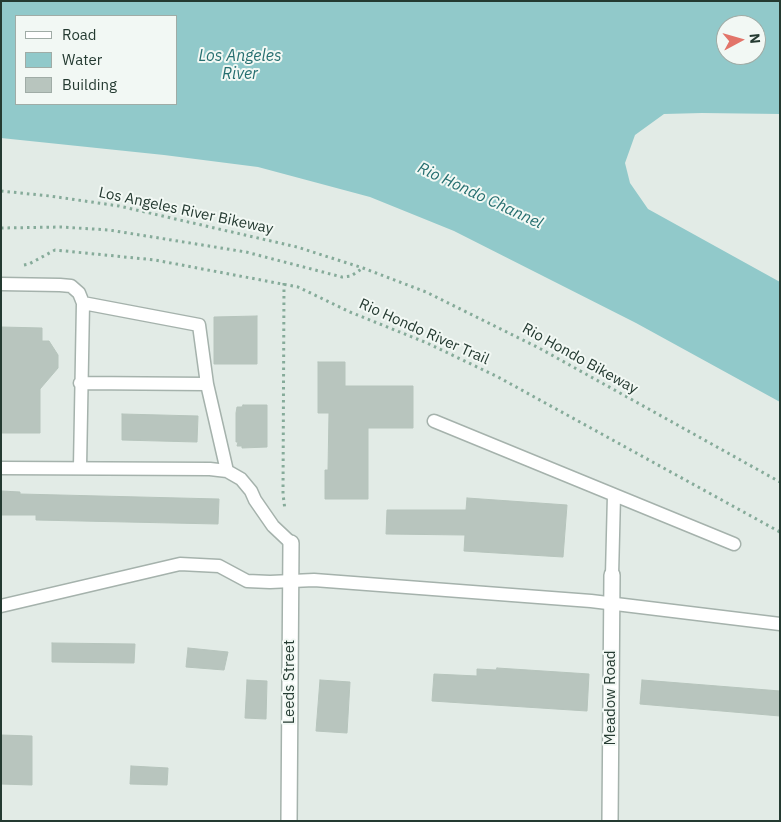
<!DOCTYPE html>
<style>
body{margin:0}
#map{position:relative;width:781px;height:822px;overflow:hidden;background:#e2ebe6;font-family:"IBM Plex Sans",sans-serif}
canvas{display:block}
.frame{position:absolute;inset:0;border:2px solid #243a31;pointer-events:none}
.legend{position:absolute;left:15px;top:15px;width:162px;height:90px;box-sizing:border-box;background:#f2f8f4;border:1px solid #a0aca6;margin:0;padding:6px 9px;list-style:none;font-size:15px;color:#243a31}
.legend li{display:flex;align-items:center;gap:10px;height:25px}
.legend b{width:25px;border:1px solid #a0aca6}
.north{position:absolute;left:716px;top:15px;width:50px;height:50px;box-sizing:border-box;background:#f2f8f4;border:1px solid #a0aca6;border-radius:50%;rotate:84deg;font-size:14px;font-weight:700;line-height:20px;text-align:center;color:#243a31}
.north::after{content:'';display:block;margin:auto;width:18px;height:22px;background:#e27469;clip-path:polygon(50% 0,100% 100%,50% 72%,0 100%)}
</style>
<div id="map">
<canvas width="781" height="822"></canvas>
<div class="frame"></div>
<ul class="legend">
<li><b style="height:6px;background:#fff"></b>Road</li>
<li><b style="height:14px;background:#91c9ca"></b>Water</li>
<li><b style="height:14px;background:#b8c5be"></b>Building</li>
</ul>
<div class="north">N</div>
</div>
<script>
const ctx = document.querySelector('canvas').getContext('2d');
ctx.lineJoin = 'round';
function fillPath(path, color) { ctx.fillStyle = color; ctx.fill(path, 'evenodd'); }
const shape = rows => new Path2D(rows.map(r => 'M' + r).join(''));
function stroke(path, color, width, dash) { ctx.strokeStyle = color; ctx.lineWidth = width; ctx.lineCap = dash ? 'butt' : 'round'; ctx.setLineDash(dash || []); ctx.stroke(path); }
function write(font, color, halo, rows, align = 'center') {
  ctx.font = font + ' "IBM Plex Sans",sans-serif'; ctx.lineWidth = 4; ctx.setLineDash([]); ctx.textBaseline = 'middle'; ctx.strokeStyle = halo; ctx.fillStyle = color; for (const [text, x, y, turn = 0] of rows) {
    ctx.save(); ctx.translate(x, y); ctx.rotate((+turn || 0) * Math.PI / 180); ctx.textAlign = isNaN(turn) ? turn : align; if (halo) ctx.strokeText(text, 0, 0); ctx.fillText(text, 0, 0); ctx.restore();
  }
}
fillPath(shape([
 [1,1,780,1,780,114,702,113,664,114,635,135,625,163,630,183,648,209,780,282,780,402,636,323,454,231,370,197,258,167,164,155,1,138],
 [16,16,176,16,176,104,16,104],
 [726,25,756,25,756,55,726,55]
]), '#91c9ca');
const building = shape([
 [257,316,257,364,214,364,214,317,257,316],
 [1,327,42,328,42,341,49,341,58,355,58,368,40,389,40,433,1,433,1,327],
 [318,362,345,362,345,386,413,386,413,428,368,428,368,499,325,499,325,470,328,470,329,413,318,413,318,362],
 [243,405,267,405,267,447,242,448,242,446,237,446,238,442,236,442,236,413,237,407,242,407,243,405],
 [122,414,198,416,197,442,122,440,122,414],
 [1,491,20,492,20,494,219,499,218,524,36,520,36,515,1,515,1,491],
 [467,498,567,505,563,557,464,551,465,535,386,534,387,510,466,510,467,498],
 [52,643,135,644,134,663,52,662,52,643],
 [188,648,228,652,224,670,186,667,188,648],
 [497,668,589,674,587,711,432,701,434,674,477,676,477,669,496,670,497,668],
 [247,680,267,681,266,719,245,718,247,680],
 [320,680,350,682,347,733,316,731,320,680],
 [642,680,780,691,780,716,640,704,642,680],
 [1,735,32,736,32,785,1,784,1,735],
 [131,766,168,768,167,785,130,784,131,766]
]);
fillPath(building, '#b8c5be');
stroke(building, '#b6c4bc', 1);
const service = shape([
 [1,284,60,285,71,286,79,293,83,303,80,467],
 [83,303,199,325,207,384,227,471],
 [80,383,207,384],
 [434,421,734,544],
 [1,468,210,469,227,471,241,479,251,491,255,500,273,526,291,543],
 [612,575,614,495],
 [1,606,180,564,219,566,247,581,270,582,314,580,591,601,780,624]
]);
const minor = shape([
 [289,821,291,543],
 [610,821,612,575]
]);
stroke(service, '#a5b2ac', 15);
stroke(minor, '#a5b2ac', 18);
stroke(shape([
 [1,191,50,196,119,206,297,247,363,268,426,292,539,348,780,482],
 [1,228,61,227,109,230,246,252,342,277,351,276,363,268],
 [24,265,29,264,55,250,155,260,298,287,350,312,427,343,498,377,780,532],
 [284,283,283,494,285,510]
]), '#86ab9a', 3, [2.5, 4]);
stroke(service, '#fff', 12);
stroke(minor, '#fff', 15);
write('15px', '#243a31', '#f2f8f4', [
 ["Los Angeles River Bikeway",186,211,12],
 ["Rio Hondo River Trail",424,332,24],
 ["Rio Hondo Bikeway",580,359,29],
 ["Leeds Street",290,682,-90],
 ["Meadow Road",611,698,-90]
]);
write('italic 16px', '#256e6f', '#f2f8f4', [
 ["Los Angeles",240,56],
 ["River",240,74],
 ["Rio Hondo Channel",480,196,25]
]);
</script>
